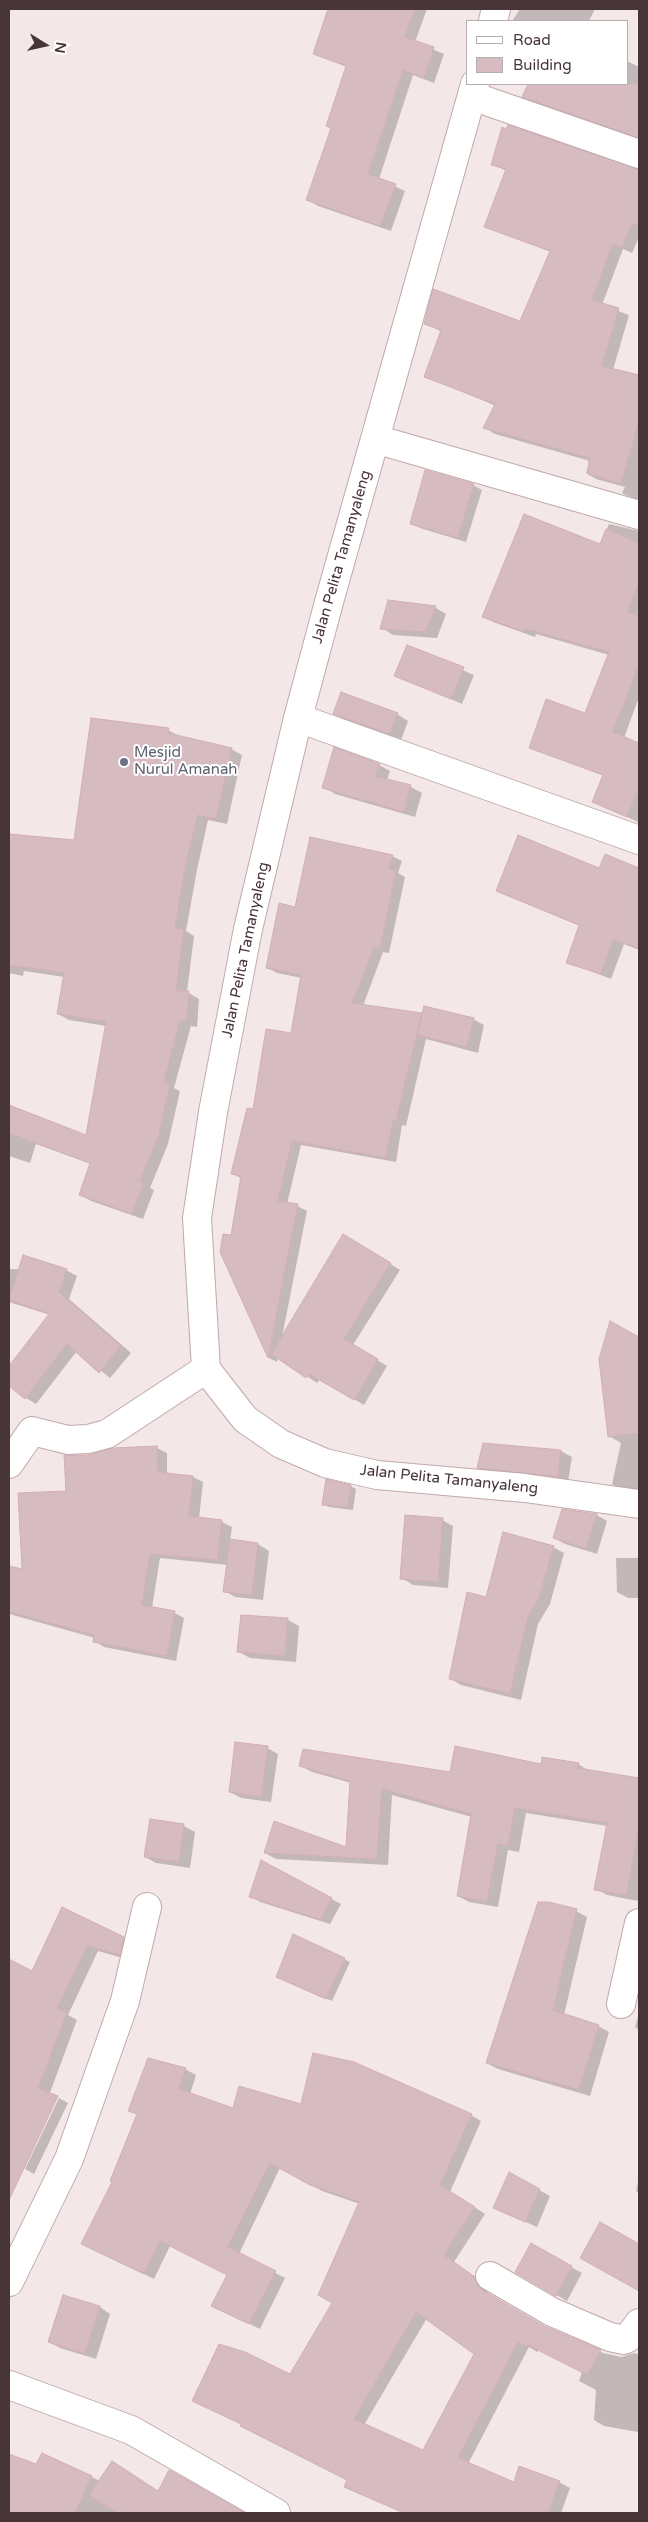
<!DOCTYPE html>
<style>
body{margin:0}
#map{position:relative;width:648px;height:2522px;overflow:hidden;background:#f4e7e8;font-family:"Varela Round",sans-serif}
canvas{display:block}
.frame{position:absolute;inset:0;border:10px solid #483538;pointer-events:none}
.legend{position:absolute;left:466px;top:20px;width:162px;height:65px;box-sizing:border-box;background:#fff;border:1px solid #b6aeaf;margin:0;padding:6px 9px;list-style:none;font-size:15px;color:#483538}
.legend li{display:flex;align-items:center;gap:10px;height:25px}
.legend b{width:25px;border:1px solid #b6aeaf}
.north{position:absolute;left:20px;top:20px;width:50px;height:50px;-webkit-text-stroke:4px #fff;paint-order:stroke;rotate:100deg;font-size:14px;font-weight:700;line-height:20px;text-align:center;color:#483538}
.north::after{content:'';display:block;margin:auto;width:18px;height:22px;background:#483538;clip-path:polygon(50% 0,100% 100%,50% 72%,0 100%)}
</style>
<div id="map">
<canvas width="648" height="2522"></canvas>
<div class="frame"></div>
<ul class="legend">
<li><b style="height:6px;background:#fff"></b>Road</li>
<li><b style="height:14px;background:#d6bcc0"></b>Building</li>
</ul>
<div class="north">N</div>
</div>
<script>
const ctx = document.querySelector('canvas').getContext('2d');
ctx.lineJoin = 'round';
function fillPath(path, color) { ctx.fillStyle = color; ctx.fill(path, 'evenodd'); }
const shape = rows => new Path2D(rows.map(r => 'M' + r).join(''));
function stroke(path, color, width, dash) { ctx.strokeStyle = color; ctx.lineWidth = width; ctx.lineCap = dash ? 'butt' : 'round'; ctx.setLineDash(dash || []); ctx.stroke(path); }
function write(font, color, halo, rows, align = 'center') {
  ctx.font = font + ' "Varela Round",sans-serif'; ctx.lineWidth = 4; ctx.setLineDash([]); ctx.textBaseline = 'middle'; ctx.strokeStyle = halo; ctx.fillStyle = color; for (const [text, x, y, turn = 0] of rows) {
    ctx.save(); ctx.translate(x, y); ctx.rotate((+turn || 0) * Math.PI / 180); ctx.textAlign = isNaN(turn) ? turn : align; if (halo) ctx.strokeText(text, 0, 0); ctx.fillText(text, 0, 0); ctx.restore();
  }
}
fillPath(shape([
 [328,9,427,9,415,42,444,54,434,83,413,75,379,179,405,191,391,231,318,206,308,200,332,129,327,126,347,67,314,53],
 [520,9,595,9,589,21,512,21],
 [627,61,639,67,639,102,636,108,639,110,639,139,533,102,524,96,530,84,627,84],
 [493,164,639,169,639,237,632,253,623,249,602,305,629,315,613,370,639,376,639,501,622,493,625,487,596,479,586,473,590,461,495,434,485,428,496,406,425,376,442,332,425,323,521,322,551,252,486,226,506,171],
 [473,485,482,490,466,542,420,528,412,523],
 [609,524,639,531,639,697,624,738,639,744,638,822,593,801,604,776,530,747,586,714,609,655,536,634,535,637,493,622,483,616,600,546],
 [389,601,436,608,446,614,437,638,393,635,382,628],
 [407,646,474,675,462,704,396,675],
 [335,713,397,714,408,721,401,740,345,720],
 [168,730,179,736,231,749,242,755,227,824,208,820,197,870,186,931,194,936,187,992,199,999,197,1027,191,1026,174,1088,180,1091,168,1144,150,1188,154,1190,143,1219,91,1201,81,1195,91,1164,36,1144,30,1163,9,1156,9,1108,87,1137,106,1026,69,1020,58,1014,64,977,24,971,23,976,9,973,9,834,75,841],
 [379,765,390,771,387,780,411,787,422,793,415,817,335,794,324,787],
 [392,856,402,861,398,873,405,877,389,953,383,952,363,1006,473,1019,484,1025,478,1053,426,1039,406,1126,402,1125,396,1162,301,1145,287,1204,297,1206,307,1211,282,1337,354,1241,400,1270,353,1345,387,1366,364,1405,320,1379,317,1383,278,1357,277,1362,269,1358,222,1252,232,1237,242,1179,232,1173,254,1111,292,1035,302,978,277,973,268,968,296,908],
 [635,868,639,870,639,887,634,900,639,901,639,950,624,944,611,979,567,962,580,926,497,891,600,870],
 [9,1269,66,1270,77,1276,69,1299,131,1353,110,1378,77,1351,36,1404,26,1398,9,1385,9,1368,50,1315,9,1302],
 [611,1323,639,1338,639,1492,622,1490,612,1484,621,1443,609,1436],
 [484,1444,561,1451,572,1457,568,1482,489,1474,478,1467],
 [157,1448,167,1453,167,1474,193,1477,203,1482,199,1519,222,1522,232,1527,230,1541,258,1544,269,1551,263,1600,235,1597,225,1591,228,1565,160,1558,152,1608,175,1613,184,1618,176,1661,104,1647,95,1641,95,1638,9,1614,9,1567,23,1571,89,1456],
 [350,1486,356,1489,353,1510,329,1507,324,1504],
 [597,1515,607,1521,597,1554,565,1544,555,1538],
 [442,1520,453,1526,448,1588,413,1585,402,1578],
 [553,1547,564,1553,550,1604,538,1624,521,1700,461,1685,450,1678,487,1599],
 [616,1558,639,1558,639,1598,628,1598,617,1592],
 [288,1620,299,1626,296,1662,250,1658,239,1652],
 [267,1748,278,1754,271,1802,241,1798,230,1792],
 [578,1764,589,1771,639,1779,638,1901,607,1895,596,1889,607,1826,526,1813,519,1852,508,1850,498,1907,469,1902,458,1896,472,1817,392,1795,388,1865,276,1859,265,1853,347,1849,351,1783,312,1772,301,1766,451,1773],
 [151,1820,184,1826,195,1832,190,1868,156,1863,145,1857],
 [262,1862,341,1904,330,1924,260,1902,251,1896],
 [63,1909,134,1944,130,1960,98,1951,68,2015,77,2020,22,2168,9,2162,9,2087,23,2052,9,2046,9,1961,33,1972],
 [576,1911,587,1917,564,2015,598,2026,609,2032,590,2096,498,2069,487,2063],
 [344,1959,350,1962,332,2001,283,1980],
 [639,2013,639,2030,635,2027],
 [185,2069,196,2075,190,2094,234,2109,302,2106,471,2115,481,2121,450,2192,485,2214,454,2262,485,2284,487,2292,492,2297,544,2327,603,2353,621,2357,635,2353,639,2355,638,2432,604,2426,594,2420,596,2390,579,2381,582,2372,539,2350,537,2352,529,2347,468,2464,514,2483,559,2482,570,2488,561,2513,404,2513,346,2487,348,2480,291,2376,334,2303,360,2204,322,2191,280,2168,239,2254,285,2278,260,2329,223,2311,228,2275,170,2246,154,2279,83,2244,114,2181,138,2115,130,2111],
 [427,2318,476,2354,424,2451,364,2425],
 [59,2098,68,2103,34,2174,25,2169],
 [510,2174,550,2196,537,2227,494,2208],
 [639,2178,639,2193,636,2191],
 [531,2245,582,2273,567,2301,516,2272],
 [100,2307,110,2314,96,2359,60,2348,49,2342],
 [43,2454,100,2481,159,2492,169,2471,242,2513,9,2513,9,2456,37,2466]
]), '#0003');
const building = shape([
 [328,9,415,9,405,37,434,47,424,78,403,70,368,174,396,184,380,226,306,200,331,128,326,126,346,66,313,54,328,9],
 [528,84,639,84,639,138,522,97,528,84],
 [508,125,639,169,639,225,632,224,622,248,613,244,592,300,619,308,602,366,639,375,639,421,621,484,588,474,589,458,483,428,495,404,424,377,441,330,424,324,433,289,520,321,550,251,484,227,506,169,491,165,502,127,506,129,508,125],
 [425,470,474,484,458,538,410,524,425,470],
 [524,514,600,544,606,529,639,543,639,582,628,612,639,616,639,664,613,732,639,743,639,787,627,817,592,802,603,775,529,748,546,699,585,713,609,652,525,629,524,632,482,617,524,514],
 [388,600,436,606,426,632,380,629,388,600],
 [407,645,464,667,451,699,394,676,407,645],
 [341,692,398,713,390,734,333,714,341,692],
 [91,718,169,728,168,733,232,748,216,819,198,815,186,863,175,928,184,929,176,991,189,991,187,1021,180,1021,164,1082,170,1084,158,1138,140,1181,144,1182,132,1214,79,1195,90,1163,9,1133,9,1105,86,1135,106,1022,57,1014,64,973,9,965,9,834,74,840,91,718],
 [334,747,380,764,375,776,411,785,404,812,322,788,334,747],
 [518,835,599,868,605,854,639,868,639,948,613,940,601,974,566,963,579,925,496,891,518,835],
 [310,837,393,855,389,869,396,871,380,949,374,948,352,1003,422,1013,396,1121,393,1120,386,1158,292,1141,278,1201,298,1204,268,1358,220,1252,223,1234,231,1235,241,1176,231,1174,247,1108,253,1109,266,1029,291,1033,301,975,266,968,279,903,295,907,310,837],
 [424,1006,474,1018,467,1047,417,1035,424,1006],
 [343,1234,391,1263,344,1339,378,1359,354,1400,309,1374,306,1378,271,1354,343,1234],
 [23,1255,67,1269,59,1292,121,1346,99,1373,67,1344,25,1399,9,1386,9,1366,49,1314,9,1300,23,1255],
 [610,1321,639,1337,639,1433,608,1437,599,1359,610,1321],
 [483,1443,561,1450,558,1477,477,1468,483,1443],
 [157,1446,158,1472,193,1476,189,1516,222,1520,218,1560,150,1554,142,1605,175,1611,167,1656,93,1642,94,1635,9,1612,9,1566,22,1569,18,1493,66,1491,64,1455,89,1455,113,1448,157,1446],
 [326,1479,351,1485,348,1507,322,1505,326,1479],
 [562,1509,597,1514,586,1549,553,1538,562,1509],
 [405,1515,443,1518,438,1582,400,1579,405,1515],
 [503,1532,554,1546,539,1598,528,1617,510,1694,449,1679,467,1592,486,1597,503,1532],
 [230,1539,258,1543,252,1595,223,1592,230,1539],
 [241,1615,288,1618,285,1656,237,1652,241,1615],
 [235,1742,268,1746,261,1797,229,1792,235,1742],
 [455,1746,541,1764,542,1757,579,1763,578,1768,639,1778,639,1824,627,1895,594,1890,607,1823,515,1808,508,1846,498,1844,487,1902,457,1896,471,1814,382,1789,377,1859,264,1853,274,1821,346,1847,350,1781,299,1766,303,1749,450,1772,455,1746],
 [150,1819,184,1824,179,1862,144,1857,150,1819],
 [261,1860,332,1898,321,1920,249,1897,261,1860],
 [538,1902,549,1902,577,1909,553,2010,599,2025,579,2090,486,2063,538,1902],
 [62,1907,124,1937,120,1955,87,1946,57,2009,67,2013,38,2088,58,2096,9,2200,9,1959,32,1971,62,1907],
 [293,1934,345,1958,326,1999,276,1977,293,1934],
 [313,2053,354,2062,472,2114,440,2185,475,2207,444,2255,475,2277,477,2284,482,2290,544,2326,601,2350,587,2375,528,2345,526,2347,518,2342,458,2458,514,2482,519,2466,560,2481,548,2513,404,2513,344,2487,347,2480,240,2426,241,2424,192,2401,219,2344,245,2352,290,2374,332,2303,318,2295,359,2202,310,2185,270,2163,228,2247,276,2271,249,2324,211,2306,227,2275,160,2241,144,2274,81,2244,112,2182,110,2181,137,2114,128,2111,148,2058,186,2068,179,2089,233,2108,239,2086,301,2104,313,2053],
 [416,2312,474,2354,423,2450,354,2419,416,2312],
 [509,2172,540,2189,525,2222,493,2208,509,2172],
 [600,2222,639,2244,639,2291,580,2258,600,2222],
 [531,2243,572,2266,556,2296,515,2272,531,2243],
 [63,2295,100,2306,85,2354,48,2342,63,2295],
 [42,2453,92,2476,75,2513,9,2513,9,2454,36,2464,42,2453],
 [112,2461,158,2491,169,2470,245,2513,117,2513,89,2495,112,2461]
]);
fillPath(building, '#d6bcc0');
stroke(building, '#d2aeb4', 1);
const minor = shape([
 [493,21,496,9],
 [475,84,329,602,298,718,248,929,213,1112,197,1218,206,1369,245,1419,281,1444,325,1463,377,1475,525,1488,639,1504],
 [472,96,639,154],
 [375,439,639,515],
 [298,718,639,840],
 [9,1464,32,1431,68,1440,88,1439,107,1434,206,1369],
 [621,2004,639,1923],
 [490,2276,552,2312,610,2337,624,2340,628,2338,639,2323],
 [9,2282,69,2159,125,2001,147,1907],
 [9,2385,131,2430,276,2513]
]);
stroke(minor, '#c0a9ab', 30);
stroke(minor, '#fff', 28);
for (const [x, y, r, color] of [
 [124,762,5,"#6b7280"]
]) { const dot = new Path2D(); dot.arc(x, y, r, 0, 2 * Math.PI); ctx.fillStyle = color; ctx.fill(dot); stroke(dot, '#fff', 2); }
write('15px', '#483538', '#fff', [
 ["Jalan Pelita Tamanyaleng",342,557,-74],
 ["Jalan Pelita Tamanyaleng",246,950,-78],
 ["Jalan Pelita Tamanyaleng",449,1480,6]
]);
write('15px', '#5b616d', '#fff', [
 ["Mesjid",134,753],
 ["Nurul Amanah",134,770]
], 'left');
</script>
